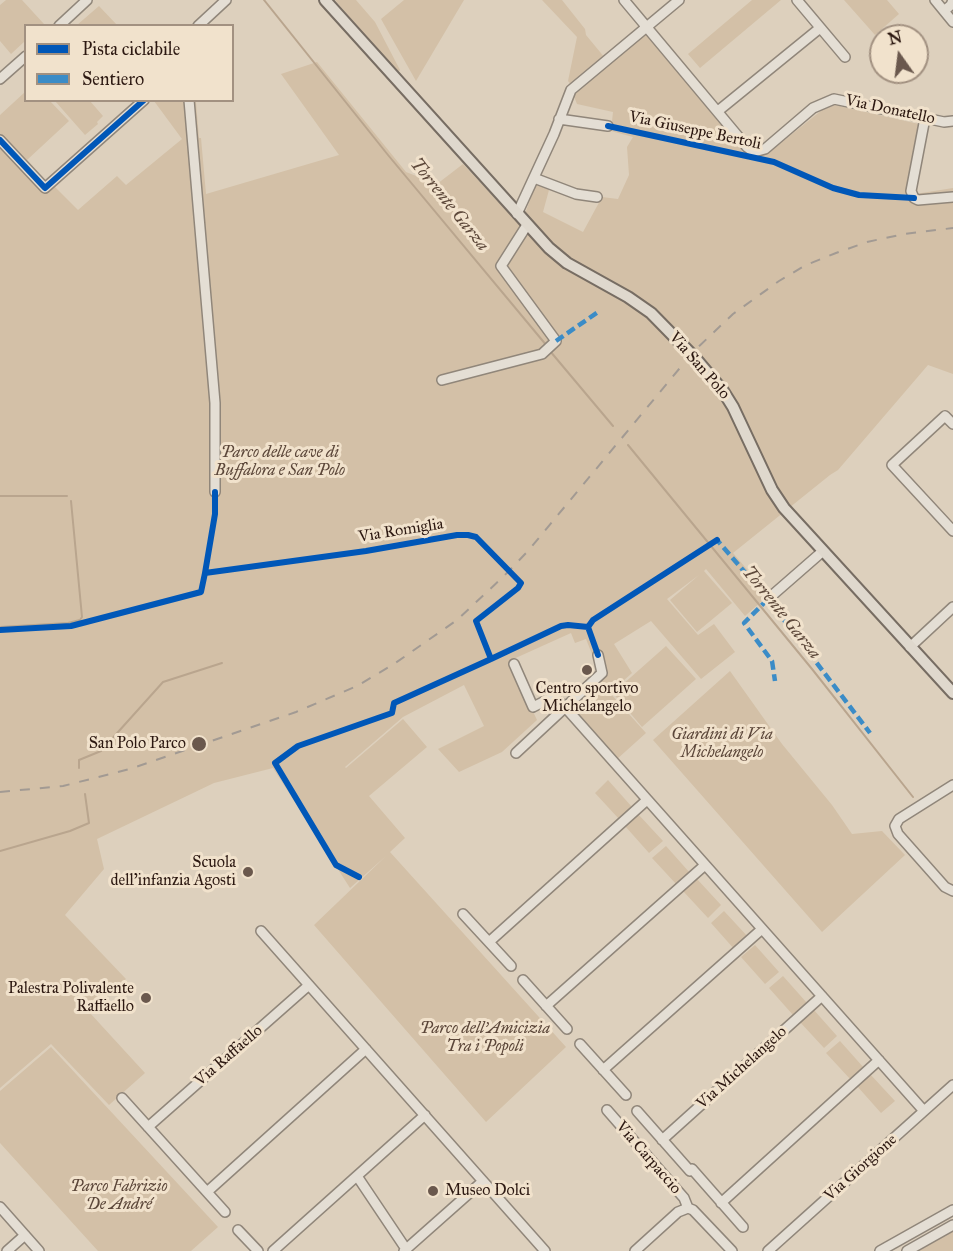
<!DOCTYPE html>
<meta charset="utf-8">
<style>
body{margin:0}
#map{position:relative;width:953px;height:1251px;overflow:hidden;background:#ddd0bd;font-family:"IM FELL Great Primer",serif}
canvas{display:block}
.legend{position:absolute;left:24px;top:24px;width:210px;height:78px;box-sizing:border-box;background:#f1e2cc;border:2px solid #a29181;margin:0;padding:8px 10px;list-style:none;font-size:18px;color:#2c1811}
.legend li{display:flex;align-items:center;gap:12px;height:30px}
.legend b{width:30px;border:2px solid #a29181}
.north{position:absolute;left:869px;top:24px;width:60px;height:60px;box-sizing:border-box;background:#f1e2cc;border:2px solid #a29181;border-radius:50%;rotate:346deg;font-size:16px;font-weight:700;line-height:24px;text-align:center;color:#2c1811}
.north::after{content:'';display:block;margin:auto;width:21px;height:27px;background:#6a584d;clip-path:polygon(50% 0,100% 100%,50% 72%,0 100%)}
</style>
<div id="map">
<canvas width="953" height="1251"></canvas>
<ul class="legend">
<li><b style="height:8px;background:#0057b8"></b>Pista ciclabile</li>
<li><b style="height:8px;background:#3b8cc7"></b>Sentiero</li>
</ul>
<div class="north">N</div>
</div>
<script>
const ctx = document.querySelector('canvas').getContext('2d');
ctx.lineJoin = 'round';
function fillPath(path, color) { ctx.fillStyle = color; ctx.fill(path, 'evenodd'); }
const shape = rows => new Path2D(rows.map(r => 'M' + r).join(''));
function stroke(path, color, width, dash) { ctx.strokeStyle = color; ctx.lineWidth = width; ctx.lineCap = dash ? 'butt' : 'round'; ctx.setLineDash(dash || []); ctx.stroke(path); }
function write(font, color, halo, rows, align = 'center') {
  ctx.font = font + ' "IM FELL Great Primer",serif'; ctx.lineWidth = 6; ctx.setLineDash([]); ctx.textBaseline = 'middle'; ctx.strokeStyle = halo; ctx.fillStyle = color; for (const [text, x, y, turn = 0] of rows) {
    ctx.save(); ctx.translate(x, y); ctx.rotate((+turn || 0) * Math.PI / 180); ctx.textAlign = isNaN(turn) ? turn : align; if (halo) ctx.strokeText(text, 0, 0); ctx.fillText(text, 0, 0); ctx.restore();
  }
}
fillPath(shape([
 [6,0,22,0,44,24,26,26,25,41,11,54,0,41,0,5],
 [335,0,356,0,375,22,400,70,397,74],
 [404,0,464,0,416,81,381,19],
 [542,0,562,0,585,29,586,35,605,58,572,86,568,81,577,37],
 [752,0,781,0,700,68,688,54],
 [844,0,887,0,899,14,875,35],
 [99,6,117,25,77,25],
 [646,34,745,151,757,156,772,150,822,110,835,105,919,124,908,185,909,195,953,188,953,374,928,365,838,470,830,475,733,553,769,595,745,616,706,569,704,571,732,603,697,632,670,600,699,575,667,599,698,635,714,624,735,652,701,679,651,621,614,644,632,673,610,693,646,733,616,760,571,706,601,677,586,639,575,643,571,633,509,661,537,720,502,752,459,772,438,749,484,726,464,685,403,717,345,767,346,768,403,719,427,747,369,796,405,838,390,852,566,1047,486,1122,314,925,386,856,350,888,273,768,214,783,97,839,104,869,65,915,126,979,90,1013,145,1073,109,1105,51,1044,0,1088,0,115,25,92,26,100,50,101,69,121,27,160,49,184,52,187,54,186,78,210,117,176,126,185,182,139,154,101,194,101,196,102,199,138,201,138,206,194,339,155,281,74,317,62,406,172,437,184,463,164,515,220,526,211,536,183,549,190,543,212,583,232,602,197,618,199,629,175,627,147,633,137,611,131,613,112,577,104,573,94],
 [55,101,90,101,103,116,97,122,98,124,85,135],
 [666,646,696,679,642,727,613,693],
 [730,671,782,744,832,805,852,834,882,831,905,855,822,932,653,740],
 [608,780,632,807,619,819,595,793],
 [638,814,663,841,649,853,625,826],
 [666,846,690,873,677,885,652,858],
 [697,879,721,905,708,918,683,891],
 [724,911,749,938,735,950,711,923],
 [755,945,779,972,765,984,741,957],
 [783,976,807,1003,793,1015,769,988],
 [813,1009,837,1036,824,1048,799,1021],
 [840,1041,864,1068,851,1080,826,1053],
 [51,1047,218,1227,191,1251,98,1251,0,1143,0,1091],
 [870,1074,895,1101,881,1113,857,1086],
 [953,1231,953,1251,918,1251]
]), '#d3c0a7');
stroke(shape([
 [264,0,388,155,547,346],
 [550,351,613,426],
 [628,445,812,669,913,797],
 [0,496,67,496],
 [0,627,68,623,80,620,82,617,71,501],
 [79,768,79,760,101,751,163,682,222,663],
 [0,851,70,831,89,823,85,794]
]), '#b9a58e', 2);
const minor = shape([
 [624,0,747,147,754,152,765,149,813,108,834,99,944,122,953,121],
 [797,0,845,57],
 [935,0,953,22],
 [944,11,951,5,953,0],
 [59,26,87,0],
 [198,26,226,0],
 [0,79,26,56],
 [189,100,215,403,215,492],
 [718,111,820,28],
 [925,118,911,191,914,198,918,200,953,197],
 [559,119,608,126],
 [0,140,45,188,144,100],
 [534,178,576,194,597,197],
 [517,214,554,134,571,90,679,0],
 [442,380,542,354,556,341,501,266,527,225],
 [953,424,945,416,892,465,953,531],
 [768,599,823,551],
 [910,647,953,607],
 [514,664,533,707,551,698,556,699,565,707,924,1111],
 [516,753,602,673,598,655],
 [953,785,899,819,895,826,898,834,945,887,953,891],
 [463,914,511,966],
 [261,931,545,1251],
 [489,942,647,800],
 [523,980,567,1029],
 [546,1006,705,865],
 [580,1044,626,1095],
 [603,1070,762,929],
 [122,1098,225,1212],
 [607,1110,684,1198,688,1208],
 [637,1111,690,1171],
 [148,1127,309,985],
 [662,1140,822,996],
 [692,1169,743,1227],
 [357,1176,406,1249],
 [207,1192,366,1049],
 [721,1203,879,1060],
 [0,1207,39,1251],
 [238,1230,258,1251],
 [7,1251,25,1235],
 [273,1251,425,1115],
 [404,1251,483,1181],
 [635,1251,678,1212,688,1208,693,1210,732,1251],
 [768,1251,953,1085],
 [880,1251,953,1210],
 [907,1251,953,1225]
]);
const major = shape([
 [325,0,549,248,567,263,628,297,651,313,696,359,723,391,733,407,772,490,784,508,953,693]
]);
stroke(minor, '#90867a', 12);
stroke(major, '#776d63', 14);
stroke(minor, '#e4ded4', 9);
stroke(major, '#dfd8cd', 10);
stroke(shape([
 [0,792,63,786,130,769,296,712,357,686,394,664,457,620,504,576,528,551,694,351,733,314,779,281,806,265,836,253,867,242,904,234,953,228]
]), '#a29a93', 2, [10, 10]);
stroke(shape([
 [556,341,598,312],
 [714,542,717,540,768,599,870,733],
 [768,599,744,623,772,661,775,681]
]), '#3b8cc7', 4.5, [9, 4.5]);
stroke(shape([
 [608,126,774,162,833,188,859,195,914,198],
 [0,140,45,188,144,100],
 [205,573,215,514,215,492],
 [0,630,71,626,201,592,205,573,366,551,457,535,468,535,476,537,521,583,518,588,476,621,491,659,394,703,392,713,298,746,275,763,336,865,359,877],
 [598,655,588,627,593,620,717,540],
 [491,659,561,626,568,625,588,627]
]), '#0057b8', 6);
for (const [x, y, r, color] of [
 [587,670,6,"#6a584d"],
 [199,744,8,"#6a584d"],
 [248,872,6,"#6a584d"],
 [146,998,6,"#6a584d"],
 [433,1191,6,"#6a584d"]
]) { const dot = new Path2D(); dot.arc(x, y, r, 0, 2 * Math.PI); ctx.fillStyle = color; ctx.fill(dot); stroke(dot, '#f1e2cc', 2); }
write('16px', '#2c1811', '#f1e2cc', [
 ["Via Donatello",890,110,12],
 ["Via Giuseppe Bertoli",695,131,12],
 ["Via San Polo",699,366,49],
 ["Via Romiglia",401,531,-9],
 ["Via Raffaello",229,1056,-41],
 ["Via Michelangelo",742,1068,-42],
 ["Via Carpaccio",648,1158,49],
 ["Via Giorgione",861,1168,-42]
]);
write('italic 16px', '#5b4639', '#f1e2cc', [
 ["Parco delle cave di",280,453],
 ["Buffalora e San Polo",280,471],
 ["Giardini di Via",722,735],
 ["Michelangelo",722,753],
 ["Parco dell'Amicizia",485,1029],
 ["Tra i Popoli",485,1047],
 ["Parco Fabrizio",119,1187],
 ["De André",119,1205]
]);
write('16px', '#2c1811', '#f1e2cc', [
 ["Centro sportivo",587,689,"center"],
 ["Michelangelo",587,707,"center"],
 ["San Polo Parco",186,744],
 ["Scuola",236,863],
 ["dell'infanzia Agosti",236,881],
 ["Palestra Polivalente",134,989],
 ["Raffaello",134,1007],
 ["Museo Dolci",445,1191,"left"]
], 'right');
write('italic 18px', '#5e493b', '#f1e2cc', [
 ["Torrente Garza",449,205,51],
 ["Torrente Garza",781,613,51]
]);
</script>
